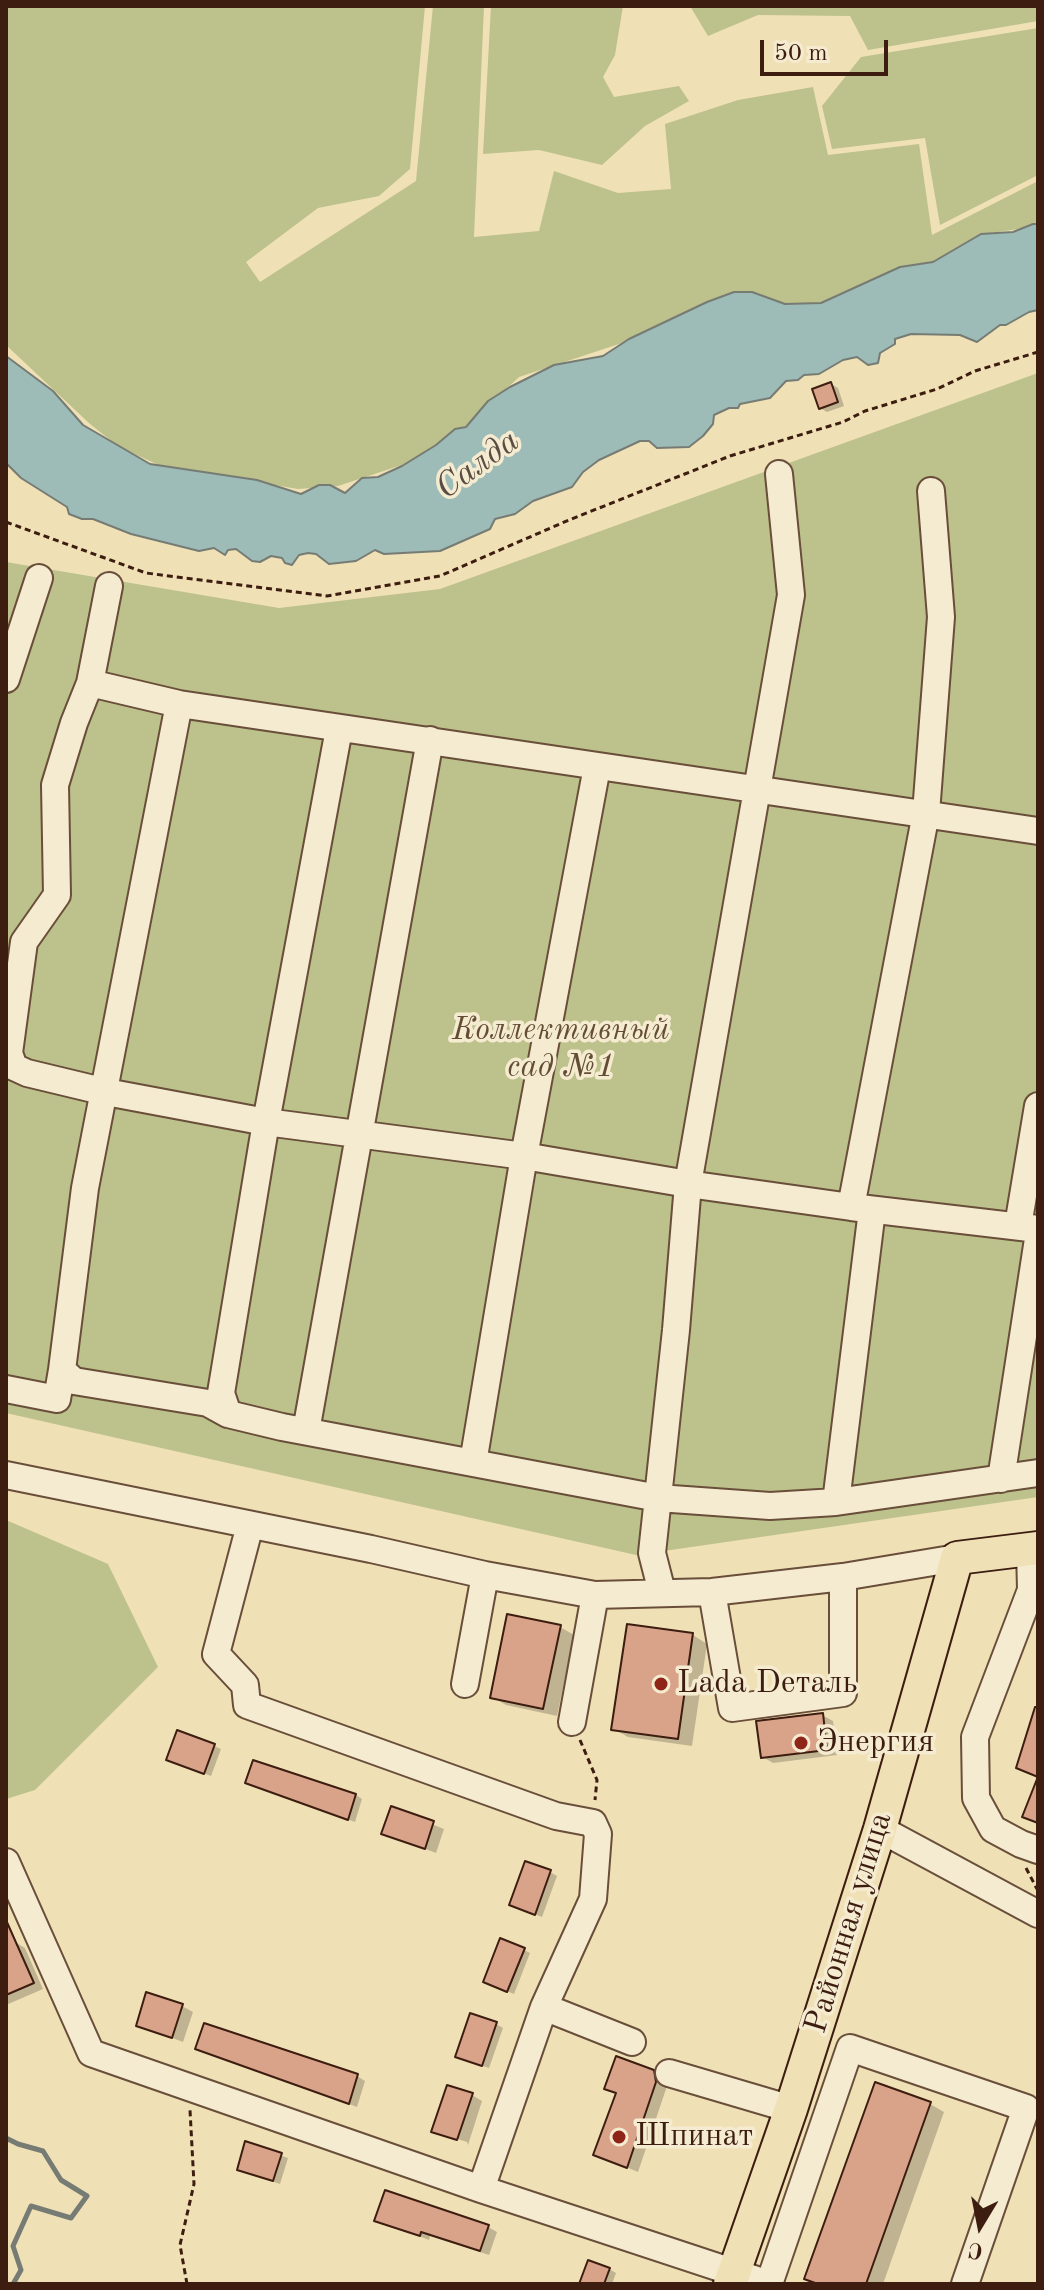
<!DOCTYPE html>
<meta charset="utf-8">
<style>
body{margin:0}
#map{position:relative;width:1044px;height:2290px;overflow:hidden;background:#f0e0b6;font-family:"Old Standard TT",serif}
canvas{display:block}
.frame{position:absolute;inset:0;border:8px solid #3c1d10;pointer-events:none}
.north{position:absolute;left:940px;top:2186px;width:80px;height:80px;-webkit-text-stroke:6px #f5ebd0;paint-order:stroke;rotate:190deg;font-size:22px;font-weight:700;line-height:32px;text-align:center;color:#3c1d10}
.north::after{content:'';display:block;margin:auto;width:28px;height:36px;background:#3c1d10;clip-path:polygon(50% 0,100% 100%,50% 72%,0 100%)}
.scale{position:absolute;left:760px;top:40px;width:128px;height:36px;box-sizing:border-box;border:4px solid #3c1d10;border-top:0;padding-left:10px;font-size:24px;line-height:28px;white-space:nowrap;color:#3c1d10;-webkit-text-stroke:6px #f5ebd0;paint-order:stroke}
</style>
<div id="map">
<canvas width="1044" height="2290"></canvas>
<div class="frame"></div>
<div class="north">С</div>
<div class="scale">50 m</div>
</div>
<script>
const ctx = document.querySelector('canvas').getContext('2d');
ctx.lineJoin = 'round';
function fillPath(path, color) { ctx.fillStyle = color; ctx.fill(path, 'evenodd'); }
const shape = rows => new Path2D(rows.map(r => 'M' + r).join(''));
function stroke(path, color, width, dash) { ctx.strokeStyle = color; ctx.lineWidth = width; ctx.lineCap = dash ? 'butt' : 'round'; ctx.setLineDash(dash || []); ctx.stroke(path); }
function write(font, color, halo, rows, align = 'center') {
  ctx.font = font + ' "Old Standard TT",serif'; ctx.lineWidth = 7; ctx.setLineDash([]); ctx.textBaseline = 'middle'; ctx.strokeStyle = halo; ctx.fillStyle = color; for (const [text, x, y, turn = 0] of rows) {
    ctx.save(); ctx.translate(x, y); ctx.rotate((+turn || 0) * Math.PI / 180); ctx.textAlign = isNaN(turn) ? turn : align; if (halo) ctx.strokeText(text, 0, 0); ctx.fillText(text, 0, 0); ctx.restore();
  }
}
fillPath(shape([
 [6,6,425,6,410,169,379,196,318,208,246,262,260,282,416,181,433,6,484,6,474,237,539,231,554,171,618,193,671,189,665,124,738,100,813,87,828,155,919,144,932,235,1038,181,1038,226,985,234,933,263,831,301,625,342,519,377,466,426,408,463,338,486,298,489,161,466,119,447,90,424,6,345],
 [491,6,623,6,615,55,603,77,614,97,679,86,689,101,645,126,602,165,539,150,483,154],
 [690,6,1038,6,1038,21,868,50,850,16,758,15,708,36],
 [1038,28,1038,175,940,225,925,138,832,149,822,106,861,57],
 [1038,373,1038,1497,636,1555,6,1413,6,562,279,608,440,589],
 [6,1520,108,1564,158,1667,35,1790,6,1799]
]), '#bdc18b');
const water = shape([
 [1033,224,1038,224,1038,310,1029,312,1006,325,1000,325,977,342,960,335,911,334,895,339,895,344,880,353,878,363,868,365,857,357,843,360,819,374,804,375,798,380,786,381,770,398,740,404,738,408,729,408,714,415,713,424,703,436,689,447,657,448,649,441,640,441,599,460,583,472,572,487,533,501,515,514,495,519,490,529,440,551,384,554,375,550,356,561,329,564,316,554,308,553,299,555,292,565,285,563,282,558,271,556,260,562,252,561,236,549,228,550,225,555,214,548,199,551,131,534,93,519,82,519,69,514,67,507,21,478,6,463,6,356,53,391,83,425,150,464,257,480,301,494,319,485,330,485,345,493,362,478,378,477,402,466,436,445,455,429,466,427,488,401,510,387,554,365,603,356,629,339,707,302,734,292,752,292,785,304,821,303,900,267,933,262,981,234,1013,232,1033,224]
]);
fillPath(water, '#9dbbb7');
stroke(water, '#767c74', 2);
fillPath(shape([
 [831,384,838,388,844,406,827,412,820,408],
 [560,1627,574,1635,557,1716,506,1705,492,1697],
 [693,1635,707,1644,692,1746,628,1737,614,1729],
 [822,1715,833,1721,837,1755,773,1763,763,1757],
 [214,1746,221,1749,211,1776,175,1763],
 [247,1783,356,1795,362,1799,355,1822],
 [392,1808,444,1829,436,1853,384,1833],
 [550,1872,557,1876,542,1917,518,1908],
 [15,1942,25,1948,43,1989,6,2005,6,1946],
 [524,1950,530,1953,514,1994,492,1985],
 [182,2006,193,2012,183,2042,138,2025],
 [496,2024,503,2028,489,2068,464,2060],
 [205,2026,357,2076,365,2081,357,2107,206,2052],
 [653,2072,664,2078,666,2089,638,2172,595,2154,618,2094,606,2088],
 [472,2095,482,2101,468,2145,467,2142,442,2134,442,2136,434,2131],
 [930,2104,944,2112,883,2284,817,2284,807,2278],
 [247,2144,288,2158,280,2184,246,2173],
 [377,2220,488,2227,497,2232,489,2255,430,2236,429,2240],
 [609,2269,616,2273,612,2284,581,2284]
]), '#0003');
stroke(shape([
 [6,2138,18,2144,43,2151,61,2180,87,2196,71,2218,31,2206,13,2246,21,2270,13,2284]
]), '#767c74', 5);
const building = shape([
 [831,382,838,402,819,409,812,389,831,382],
 [507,1614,561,1625,543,1709,490,1698,507,1614],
 [627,1624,693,1633,678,1739,611,1730,627,1624],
 [1035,1707,1038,1707,1038,1777,1016,1768,1035,1707],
 [823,1713,827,1750,761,1758,756,1721,823,1713],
 [177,1730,215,1744,204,1774,166,1760,177,1730],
 [253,1760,356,1794,348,1820,245,1783,253,1760],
 [1037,1779,1038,1779,1038,1823,1022,1817,1037,1779],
 [391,1806,434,1821,425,1849,381,1834,391,1806],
 [525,1861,551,1870,535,1915,509,1905,525,1861],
 [6,1920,34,1983,6,1995,6,1920],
 [500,1938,525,1948,507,1992,483,1982,500,1938],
 [146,1992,183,2004,172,2038,136,2026,146,1992],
 [470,2013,497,2022,482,2066,455,2057,470,2013],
 [204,2023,358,2074,349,2104,195,2049,204,2023],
 [616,2056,654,2070,656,2082,627,2168,593,2155,616,2093,604,2089,616,2056],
 [875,2082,931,2102,866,2284,818,2284,804,2279,875,2082],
 [447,2085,473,2093,457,2140,431,2132,447,2085],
 [245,2141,282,2153,273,2181,237,2170,245,2141],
 [385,2190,489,2225,480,2251,421,2232,420,2236,374,2221,385,2190],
 [588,2260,610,2268,604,2284,579,2284,588,2260]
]);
fillPath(building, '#d9a38a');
stroke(building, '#3c1d10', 2);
const minor = shape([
 [109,586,90,683,74,723,55,785,57,895,24,942,9,1053,14,1067,27,1073,106,1092,266,1122,524,1156,688,1184,851,1207,1038,1229],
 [6,679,39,578],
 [90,683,179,704,1038,831],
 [179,704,85,1188,62,1370,74,1381,208,1403,228,1414],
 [339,729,266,1122,221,1393,228,1414,282,1427,473,1463],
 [597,767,524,1156,473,1463,658,1498,770,1506,836,1502,1038,1473],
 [851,1207,926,813,941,617,931,491],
 [1018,1226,1038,1106],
 [6,1389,57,1399,62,1370],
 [306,1431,430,740],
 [6,1475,371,1549,485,1575,595,1595,712,1592,843,1577,957,1558],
 [1001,1479,1038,1239],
 [836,1502,872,1210],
 [250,1525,216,1654,245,1685,247,1705,556,1816,593,1823,598,1834,593,1899,544,2007,481,2189],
 [1030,1550,1031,1590,975,1737,976,1798,993,1829,1021,1844,1038,1850],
 [662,1592,652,1553,676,1330,688,1184,791,595,779,474],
 [712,1592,732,1708,843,1693,843,1577],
 [465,1684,485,1575],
 [572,1722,595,1595],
 [880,1829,1038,1914],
 [6,1862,91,2053,481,2189,769,2284],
 [544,2007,632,2042],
 [669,2073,791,2109],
 [769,2284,850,2048,1026,2108,965,2284]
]);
const major = shape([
 [730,2284,791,2109,880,1829,957,1558,1038,1548]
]);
stroke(minor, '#694e3a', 30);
stroke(major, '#3c1d10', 36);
stroke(shape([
 [6,522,146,573,327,596,440,576,569,520,730,456,843,422,865,411,937,389,975,371,1038,352],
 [580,1740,597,1780,595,1800],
 [1026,1868,1037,1889],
 [187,2284,180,2245,194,2184,190,2110]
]), '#3c1d10', 3, [6, 4]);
stroke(minor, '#f5ebd0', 26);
stroke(major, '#f0e0b6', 32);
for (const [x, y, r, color] of [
 [661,1684,8,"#8f2418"],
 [801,1743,8,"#8f2418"],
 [619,2137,8,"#8f2418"]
]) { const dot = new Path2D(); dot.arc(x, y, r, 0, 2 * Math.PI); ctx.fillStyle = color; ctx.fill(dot); stroke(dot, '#f5ebd0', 3); }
write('italic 32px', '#634e35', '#f5ebd0', [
 ["Коллективный",561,1031],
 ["сад №1",561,1068]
]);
write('32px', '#3c1d10', '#f5ebd0', [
 ["Lada Dеталь",677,1684],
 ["Энергия",817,1743],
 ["Шпинат",635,2137]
], 'left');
write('32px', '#3c1d10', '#f5ebd0', [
 ["Районная улица",849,1923,-73]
]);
write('italic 34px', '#594c42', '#f5ebd0', [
 ["Салда",478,465,-36]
]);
</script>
